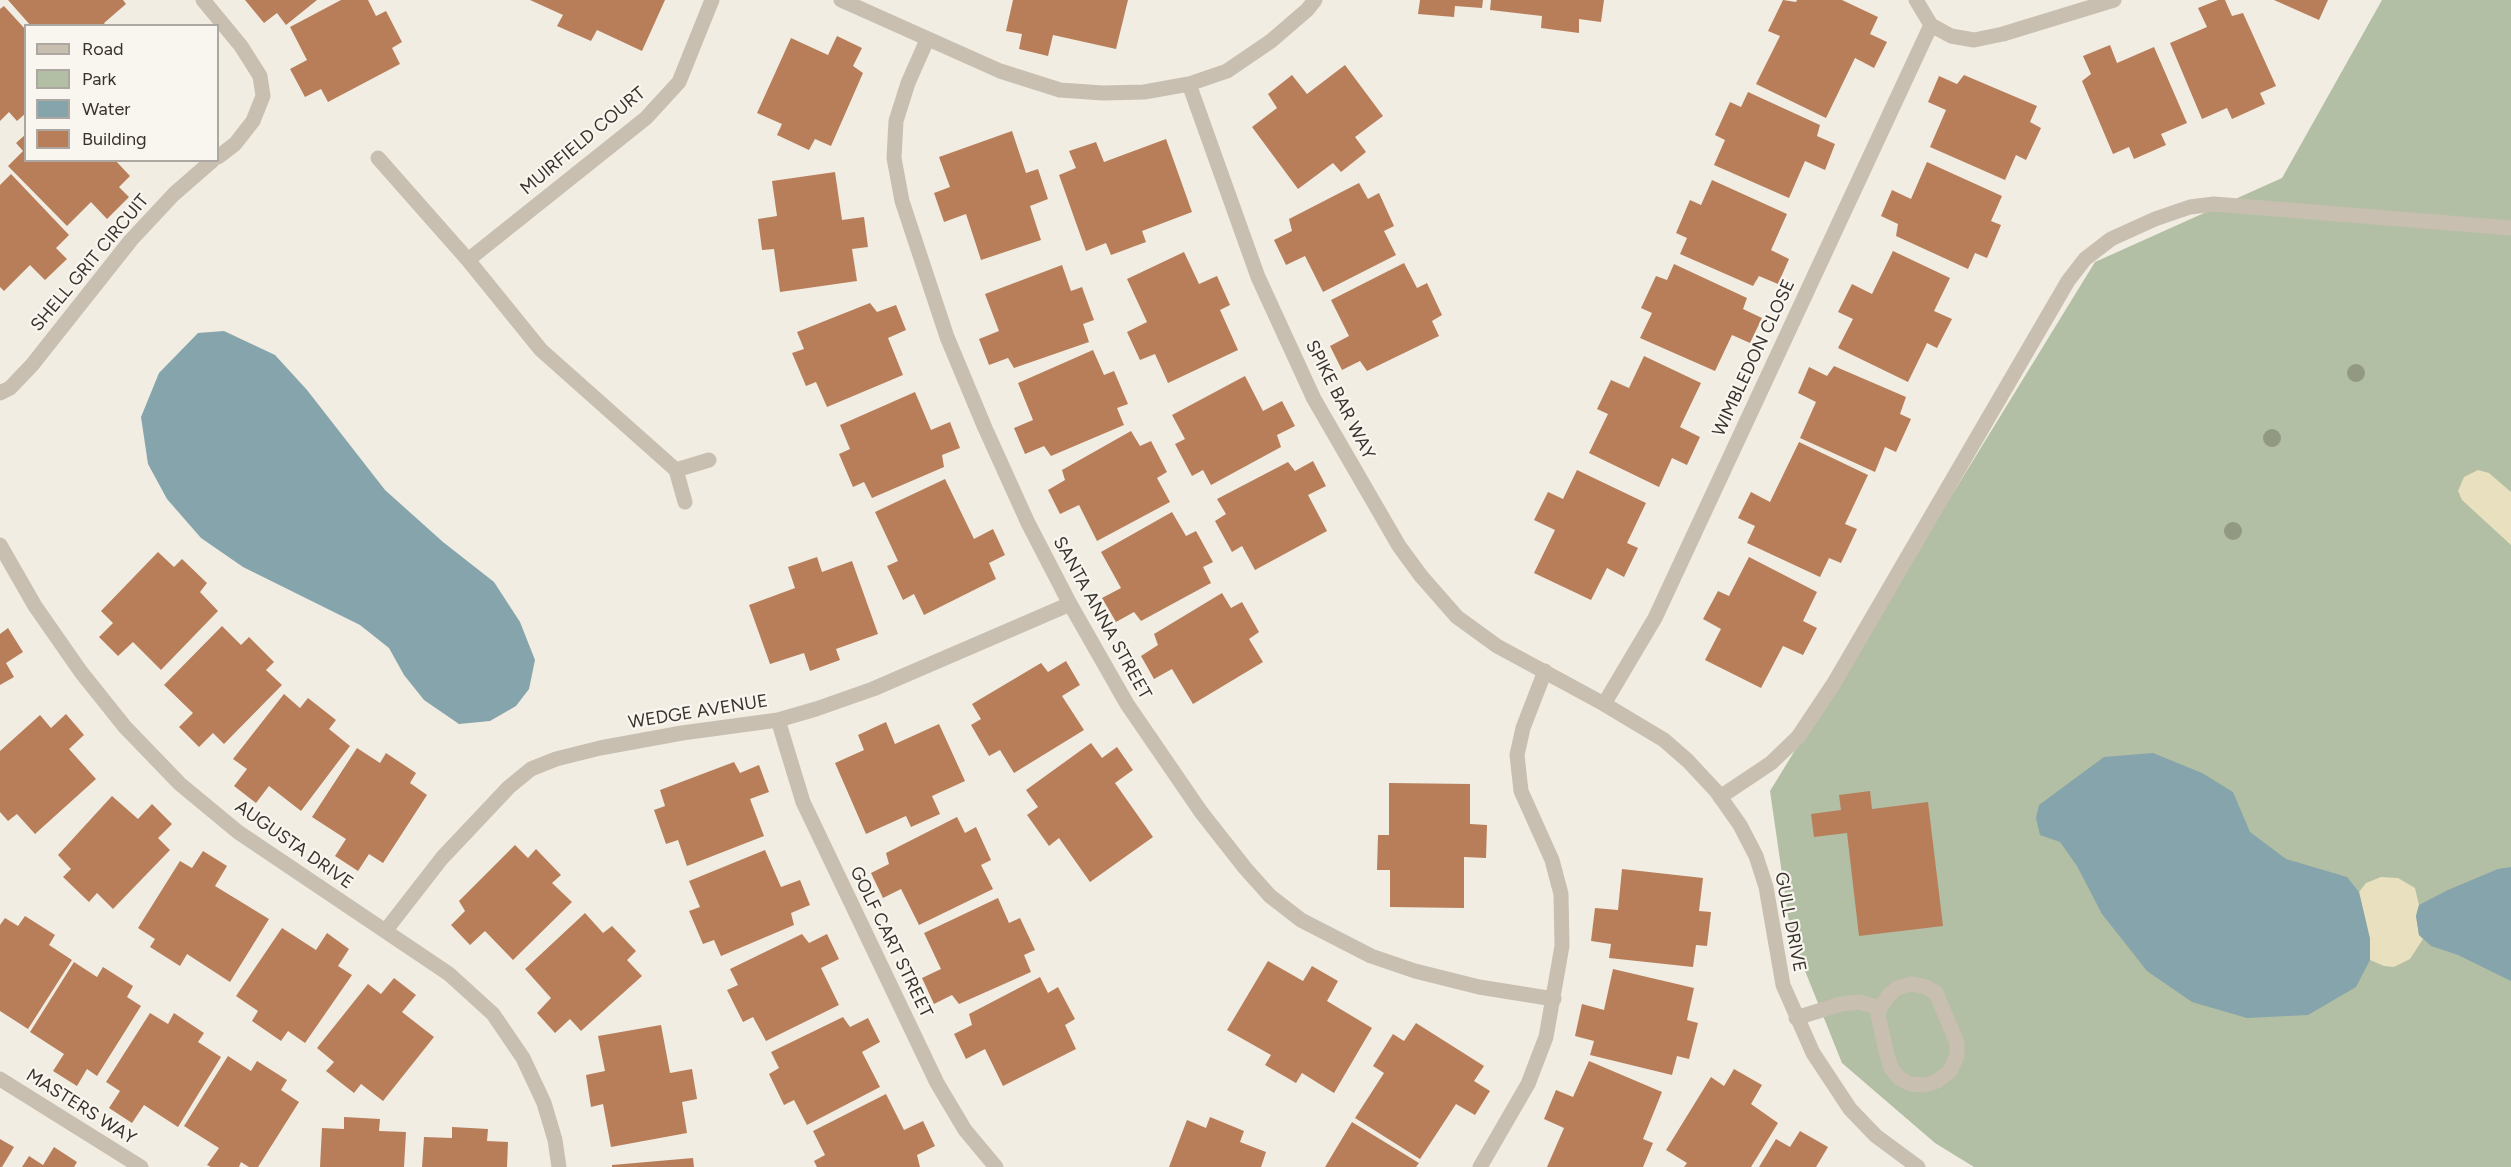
<!DOCTYPE html>
<style>
body{margin:0}
#map{position:relative;width:2511px;height:1167px;overflow:hidden;background:#f1ede3;font-family:Figtree,sans-serif}
canvas{display:block}
.legend{position:absolute;left:24px;top:24px;width:195px;height:138px;box-sizing:border-box;background:#f9f6ef;border:2px solid #aca8a1;margin:0;padding:8px 10px;list-style:none;font-size:18px;color:#39322d}
.legend li{display:flex;align-items:center;gap:12px;height:30px}
.legend b{width:30px;border:2px solid #aca8a1}
</style>
<div id="map">
<canvas width="2511" height="1167"></canvas>
<ul class="legend">
<li><b style="height:8px;background:#c9bfb0"></b>Road</li>
<li><b style="height:16px;background:#b2bfa4"></b>Park</li>
<li><b style="height:16px;background:#85a4ab"></b>Water</li>
<li><b style="height:16px;background:#b87e5a"></b>Building</li>
</ul>
</div>
<script>
const ctx = document.querySelector('canvas').getContext('2d');
ctx.lineJoin = 'round';
function fillPath(path, color) { ctx.fillStyle = color; ctx.fill(path, 'evenodd'); }
const shape = rows => new Path2D(rows.map(r => 'M' + r).join(''));
function stroke(path, color, width, dash) { ctx.strokeStyle = color; ctx.lineWidth = width; ctx.lineCap = dash ? 'butt' : 'round'; ctx.setLineDash(dash || []); ctx.stroke(path); }
function write(font, color, halo, rows, align = 'center') {
  ctx.font = font + ' Figtree,sans-serif'; ctx.lineWidth = 4.5; ctx.setLineDash([]); ctx.textBaseline = 'middle'; ctx.strokeStyle = halo; ctx.fillStyle = color; for (const [text, x, y, turn = 0] of rows) {
    ctx.save(); ctx.translate(x, y); ctx.rotate((+turn || 0) * Math.PI / 180); ctx.textAlign = isNaN(turn) ? turn : align; if (halo) ctx.strokeText(text, 0, 0); ctx.fillText(text, 0, 0); ctx.restore();
  }
}
fillPath(shape([
 [2382,0,2511,0,2511,1167,1974,1167,1935,1143,1842,1063,1791,936,1770,791,2095,262,2282,178]
]), '#b2bfa4');
fillPath(shape([
 [2478,470,2489,473,2511,492,2511,545,2462,500,2458,491,2464,477],
 [2381,877,2398,878,2415,888,2419,905,2416,916,2419,935,2423,939,2410,959,2394,967,2384,966,2370,960,2370,939,2359,892,2366,883]
]), '#e8e0be');
fillPath(shape([
 [224,331,275,355,307,390,385,490,443,542,494,582,520,622,535,660,529,689,516,706,490,721,459,724,424,700,404,675,389,648,360,625,243,567,201,538,167,499,148,464,141,417,159,373,198,333],
 [2153,753,2202,773,2233,792,2250,832,2286,859,2347,877,2359,892,2370,939,2370,960,2356,987,2308,1015,2247,1018,2192,1002,2147,971,2102,914,2077,866,2060,842,2040,835,2036,818,2039,805,2104,757],
 [2511,867,2511,981,2458,955,2431,946,2419,935,2416,916,2419,905,2448,890,2498,869]
]), '#85a4ab');
fillPath(shape([
 [8,0,123,0,126,4,104,23,106,26,31,26],
 [245,0,317,0,286,25,277,13,264,23],
 [341,0,368,0,376,16,386,11,402,42,392,48,400,64,328,102,321,89,305,97,290,69,307,60,290,27],
 [530,0,665,0,642,51,597,30,591,41,557,26,563,15],
 [1013,0,1128,0,1116,49,1053,35,1048,56,1019,49,1022,34,1006,31],
 [1420,0,1483,0,1482,8,1455,6,1454,17,1418,14],
 [1491,0,1604,0,1601,22,1579,19,1579,33,1541,28,1542,16,1490,10],
 [1783,0,1796,2,1797,0,1842,0,1878,17,1870,34,1887,42,1874,68,1855,58,1826,118,1756,84,1780,36,1768,31],
 [2218,0,2225,0,2232,16,2243,13,2276,86,2260,93,2265,104,2232,119,2227,108,2202,119,2170,43,2207,27,2198,8],
 [2274,0,2328,0,2319,20],
 [4,6,26,30,26,113,17,121,9,112,0,121,0,9],
 [837,36,862,48,853,66,863,73,831,146,815,139,809,150,777,135,782,124,757,113,791,38,828,55],
 [2110,45,2117,63,2154,47,2187,123,2161,134,2166,145,2134,159,2129,147,2113,154,2082,81,2091,74,2083,56],
 [1345,65,1383,116,1355,137,1366,152,1341,172,1333,163,1298,189,1252,127,1277,108,1268,94,1292,75,1307,94],
 [1964,75,2037,106,2030,122,2041,128,2026,160,2016,155,2005,180,1930,147,1946,110,1928,102,1939,76,1957,84],
 [1748,92,1820,125,1817,136,1835,144,1825,170,1805,161,1789,198,1714,165,1725,140,1715,135,1730,102,1741,107],
 [1012,131,1026,173,1038,169,1048,199,1030,206,1041,240,981,260,966,214,944,222,934,193,950,187,939,157],
 [26,134,26,160,115,160,130,176,119,187,129,197,107,219,91,202,67,226,8,166,23,151,16,143],
 [1166,139,1192,212,1142,231,1146,242,1111,255,1106,243,1086,251,1059,175,1076,168,1069,151,1096,142,1104,162],
 [1927,162,2002,196,1991,221,2001,225,1987,258,1975,253,1968,269,1896,236,1898,224,1881,216,1892,190,1911,199],
 [835,172,842,220,864,217,868,247,852,249,857,281,780,292,774,249,762,250,758,219,777,216,772,181],
 [11,174,69,235,56,248,67,259,45,280,30,265,4,291,0,287,0,185],
 [1712,180,1787,214,1771,250,1789,259,1778,284,1759,276,1753,286,1680,254,1687,238,1676,233,1690,200,1701,205],
 [1359,183,1368,199,1379,193,1394,226,1384,231,1396,255,1323,292,1305,256,1286,265,1274,240,1292,231,1289,219],
 [1893,251,1950,278,1934,311,1952,319,1937,348,1927,343,1908,382,1838,348,1853,319,1838,312,1852,284,1872,294],
 [1184,252,1199,284,1217,276,1230,305,1220,310,1238,350,1168,383,1155,354,1140,360,1127,332,1147,322,1127,279],
 [1404,263,1417,288,1427,283,1442,315,1432,321,1439,336,1367,371,1360,361,1342,370,1330,346,1349,336,1331,300],
 [1674,264,1747,298,1743,309,1762,318,1750,343,1732,335,1715,371,1640,338,1652,313,1641,308,1656,276,1667,280],
 [1062,265,1071,291,1082,287,1094,320,1083,324,1089,342,1014,368,1008,358,989,365,979,339,999,331,985,294],
 [870,303,877,312,896,305,906,330,888,338,903,375,827,407,816,382,806,386,792,353,804,349,797,332],
 [1093,350,1104,375,1114,371,1128,404,1117,408,1124,425,1051,456,1044,446,1025,454,1014,428,1033,420,1018,383],
 [1644,356,1701,383,1680,427,1700,437,1687,465,1672,458,1659,487,1589,453,1608,414,1597,409,1611,380,1629,388],
 [1834,366,1906,397,1900,414,1911,419,1896,452,1885,447,1875,472,1800,438,1816,402,1798,393,1809,367,1827,376],
 [1245,376,1263,411,1282,401,1295,426,1277,435,1281,447,1211,485,1203,470,1192,476,1175,444,1185,439,1172,415],
 [915,392,931,430,950,422,960,448,942,455,944,467,872,498,864,482,853,487,839,454,850,449,840,425],
 [1131,431,1140,446,1151,441,1167,472,1157,478,1170,502,1097,541,1079,505,1060,514,1048,490,1065,480,1062,470],
 [1799,442,1868,475,1845,524,1857,529,1841,563,1829,558,1820,577,1747,543,1755,526,1738,518,1751,492,1770,502],
 [1313,461,1326,486,1308,495,1327,531,1255,570,1242,546,1232,552,1215,521,1226,514,1217,499,1288,462,1295,471],
 [1577,470,1646,503,1627,543,1638,548,1624,577,1607,568,1591,600,1534,573,1555,530,1534,520,1548,492,1563,499],
 [945,479,974,539,993,529,1005,555,989,563,996,579,924,615,914,594,903,600,887,566,898,561,875,512],
 [1172,512,1186,536,1196,531,1213,562,1203,567,1211,583,1141,621,1134,612,1116,622,1102,598,1121,588,1101,552],
 [158,552,174,567,182,559,207,583,200,592,218,611,161,670,133,642,118,656,99,637,113,623,101,611],
 [817,557,822,572,852,561,878,634,836,649,840,660,810,671,804,653,770,664,749,605,795,588,788,567],
 [1749,557,1817,592,1803,621,1817,628,1803,655,1783,646,1761,688,1705,660,1721,629,1703,619,1718,591,1729,596],
 [1222,593,1231,608,1242,602,1259,632,1249,639,1263,662,1193,704,1172,669,1154,679,1141,656,1158,645,1154,634],
 [222,626,241,645,249,637,274,662,266,670,282,685,224,744,213,733,199,747,179,727,193,713,164,685],
 [8,628,23,652,6,663,14,677,0,685,0,634],
 [1066,661,1080,685,1062,696,1084,730,1014,773,1000,750,989,756,971,725,981,719,972,704,1041,663,1048,672],
 [284,694,300,708,308,698,336,720,329,729,350,746,301,811,269,786,256,803,234,786,247,769,233,759],
 [66,714,84,735,69,749,96,779,35,834,17,814,8,821,0,812,0,751,40,715,51,728],
 [886,722,895,744,939,724,965,781,932,796,940,814,911,827,906,816,866,834,835,763,864,750,858,735],
 [1091,743,1102,758,1117,747,1133,770,1115,783,1153,837,1090,882,1059,838,1049,846,1027,815,1038,807,1026,790],
 [357,748,380,763,386,753,416,773,410,783,427,795,383,863,369,854,358,871,335,856,346,839,312,817],
 [734,762,740,773,759,765,769,792,750,799,764,836,687,866,678,840,666,844,654,810,665,806,660,790],
 [1389,783,1470,784,1470,824,1487,825,1486,858,1464,857,1464,908,1390,907,1390,870,1377,870,1378,835,1389,835],
 [1870,791,1872,809,1928,802,1943,926,1859,936,1847,833,1814,837,1811,814,1841,810,1839,795],
 [112,796,138,819,152,804,172,824,158,838,170,850,113,909,97,893,89,902,63,877,71,869,58,855],
 [957,817,965,833,976,827,991,860,981,865,993,889,919,925,901,889,883,898,871,873,889,864,886,853],
 [515,845,528,858,536,849,561,875,552,883,572,902,513,960,485,931,470,945,451,925,465,911,459,901],
 [765,850,781,887,800,880,810,905,791,913,794,925,721,956,714,940,703,944,689,911,700,907,689,881],
 [203,851,227,866,215,886,269,919,230,982,187,954,180,966,150,947,155,939,138,928,180,861,192,868],
 [1622,869,1703,878,1699,911,1711,912,1707,946,1696,945,1693,967,1609,958,1611,944,1591,941,1595,908,1618,910],
 [998,898,1009,923,1020,918,1035,950,1024,955,1031,972,959,1004,952,995,934,1004,922,978,941,969,924,933],
 [585,913,603,933,612,926,636,951,627,960,642,976,581,1031,570,1019,555,1033,537,1013,551,998,525,969],
 [25,916,55,935,49,945,72,960,28,1029,0,1011,0,925,5,918,18,926],
 [282,928,316,950,327,933,349,949,338,966,352,975,305,1043,288,1031,281,1041,252,1021,258,1011,236,996],
 [802,934,809,943,827,934,839,959,821,968,839,1005,766,1041,753,1017,743,1022,727,990,738,985,730,969],
 [1268,961,1303,981,1312,966,1338,981,1327,1001,1372,1028,1334,1093,1302,1073,1296,1083,1265,1065,1271,1055,1227,1030],
 [74,962,97,977,103,967,133,986,127,997,141,1006,97,1076,87,1069,77,1086,53,1071,64,1054,30,1032],
 [1613,969,1694,988,1687,1020,1698,1023,1689,1059,1677,1056,1672,1075,1590,1055,1594,1041,1575,1036,1582,1004,1604,1010],
 [1040,977,1048,993,1058,987,1075,1019,1065,1025,1076,1049,1003,1086,985,1049,966,1059,954,1034,972,1025,969,1014],
 [394,978,416,995,402,1012,434,1037,383,1101,361,1084,354,1093,326,1071,334,1062,317,1048,368,984,381,994],
 [150,1013,168,1024,174,1013,204,1033,198,1042,221,1057,178,1127,144,1105,132,1123,109,1108,120,1091,106,1082],
 [843,1017,850,1027,868,1018,880,1042,862,1052,880,1087,807,1125,794,1100,784,1105,769,1074,779,1068,771,1052],
 [1416,1023,1484,1066,1474,1081,1490,1091,1475,1115,1456,1104,1420,1159,1355,1118,1384,1073,1373,1066,1393,1034,1404,1041],
 [661,1025,670,1073,692,1069,697,1099,682,1102,687,1133,611,1147,603,1104,591,1107,586,1075,605,1071,598,1036],
 [228,1056,251,1071,257,1061,287,1080,281,1090,299,1102,258,1167,249,1167,241,1162,239,1167,211,1167,207,1165,219,1148,184,1126],
 [1589,1061,1662,1092,1643,1139,1653,1143,1643,1167,1547,1167,1564,1128,1544,1119,1556,1090,1573,1097],
 [1734,1069,1762,1085,1751,1104,1778,1123,1751,1167,1684,1167,1687,1163,1666,1150,1711,1077,1724,1086],
 [886,1094,904,1130,923,1121,935,1146,917,1155,920,1167,817,1167,814,1161,825,1155,813,1131],
 [344,1117,380,1119,379,1131,406,1132,404,1167,320,1167,322,1128,344,1129],
 [1210,1117,1244,1131,1240,1142,1266,1152,1261,1167,1169,1167,1187,1120,1206,1128],
 [1352,1122,1419,1163,1416,1167,1325,1167],
 [452,1127,488,1129,487,1141,508,1142,507,1167,422,1167,424,1137,452,1138],
 [1800,1131,1828,1147,1816,1167,1759,1167,1776,1139,1790,1147],
 [0,1139,14,1147,2,1167,0,1167],
 [54,1147,77,1162,74,1167,22,1167,29,1156,43,1165],
 [693,1158,694,1167,612,1167,612,1165]
]), '#b87e5a');
stroke(shape([
 [203,0,241,46,260,76,263,96,253,121,235,144,218,157],
 [841,0,1000,71,1060,90,1103,93,1144,92,1189,84,1227,71,1271,41,1307,10,1315,0],
 [1916,0,1931,25,1951,36,1974,40,2003,34,2114,0],
 [927,40,908,83,896,121,894,158,902,201,947,337,985,428,1028,523,1070,604,1127,704,1201,812,1245,868,1270,896,1301,920,1371,956,1415,971,1479,987,1554,999],
 [1189,84,1258,277,1314,399,1399,546,1421,576,1457,617,1497,646,1604,704,1664,740,1688,761,1716,791,1740,825,1756,856,1766,887,1783,985,1813,1053,1850,1109,1876,1136,1918,1167],
 [378,158,468,260],
 [0,393,10,388,32,365,131,240,174,194,213,160],
 [676,470,709,460],
 [685,502,676,470,541,350,468,260,646,118,679,82,712,0],
 [0,545,35,606,81,672,125,727,180,784,238,832,449,974,493,1014,523,1058,544,1103,555,1140,559,1167],
 [1604,704,1655,618,1931,25],
 [778,720,803,802,937,1083,965,1130,996,1167],
 [1720,797,1771,763,1798,737,1834,683,2068,281,2085,259,2111,239,2155,219,2190,207,2214,204,2511,228],
 [386,930,442,858,509,787,531,769,556,759,600,748,682,733,778,720,816,709,873,689,1070,604],
 [1796,1018,1841,1004,1859,1002,1880,1008,1888,996,1897,988,1912,984,1926,987,1936,993,1957,1043,1957,1056,1950,1071,1937,1081,1925,1085,1910,1084,1899,1078,1891,1068,1887,1055,1878,1015,1880,1008],
 [0,1079,141,1167],
 [1480,1167,1528,1084,1546,1037,1562,946,1561,894,1552,860,1521,791,1517,755,1523,728,1545,671]
]), '#c9bfb0', 15);
ctx.fillStyle = '#919982';
for (const [x, y] of [
 [2356,373],
 [2272,438],
 [2233,531]
]) { ctx.beginPath(); ctx.arc(x, y, 9, 0, 2 * Math.PI); ctx.fill(); }
write('18px', '#39322d', '#f9f6ef', [
 ["MUIRFIELD COURT",583,141,-40],
 ["SHELL GRIT CIRCUIT",90,263,-50],
 ["WIMBLEDON CLOSE",1754,358,-65],
 ["SPIKE BAR WAY",1340,400,63],
 ["SANTA ANNA STREET",1102,618,61],
 ["WEDGE AVENUE",698,712,-9],
 ["AUGUSTA DRIVE",294,845,35],
 ["GULL DRIVE",1790,922,79],
 ["GOLF CART STREET",891,942,64],
 ["MASTERS WAY",81,1107,32]
]);
</script>
